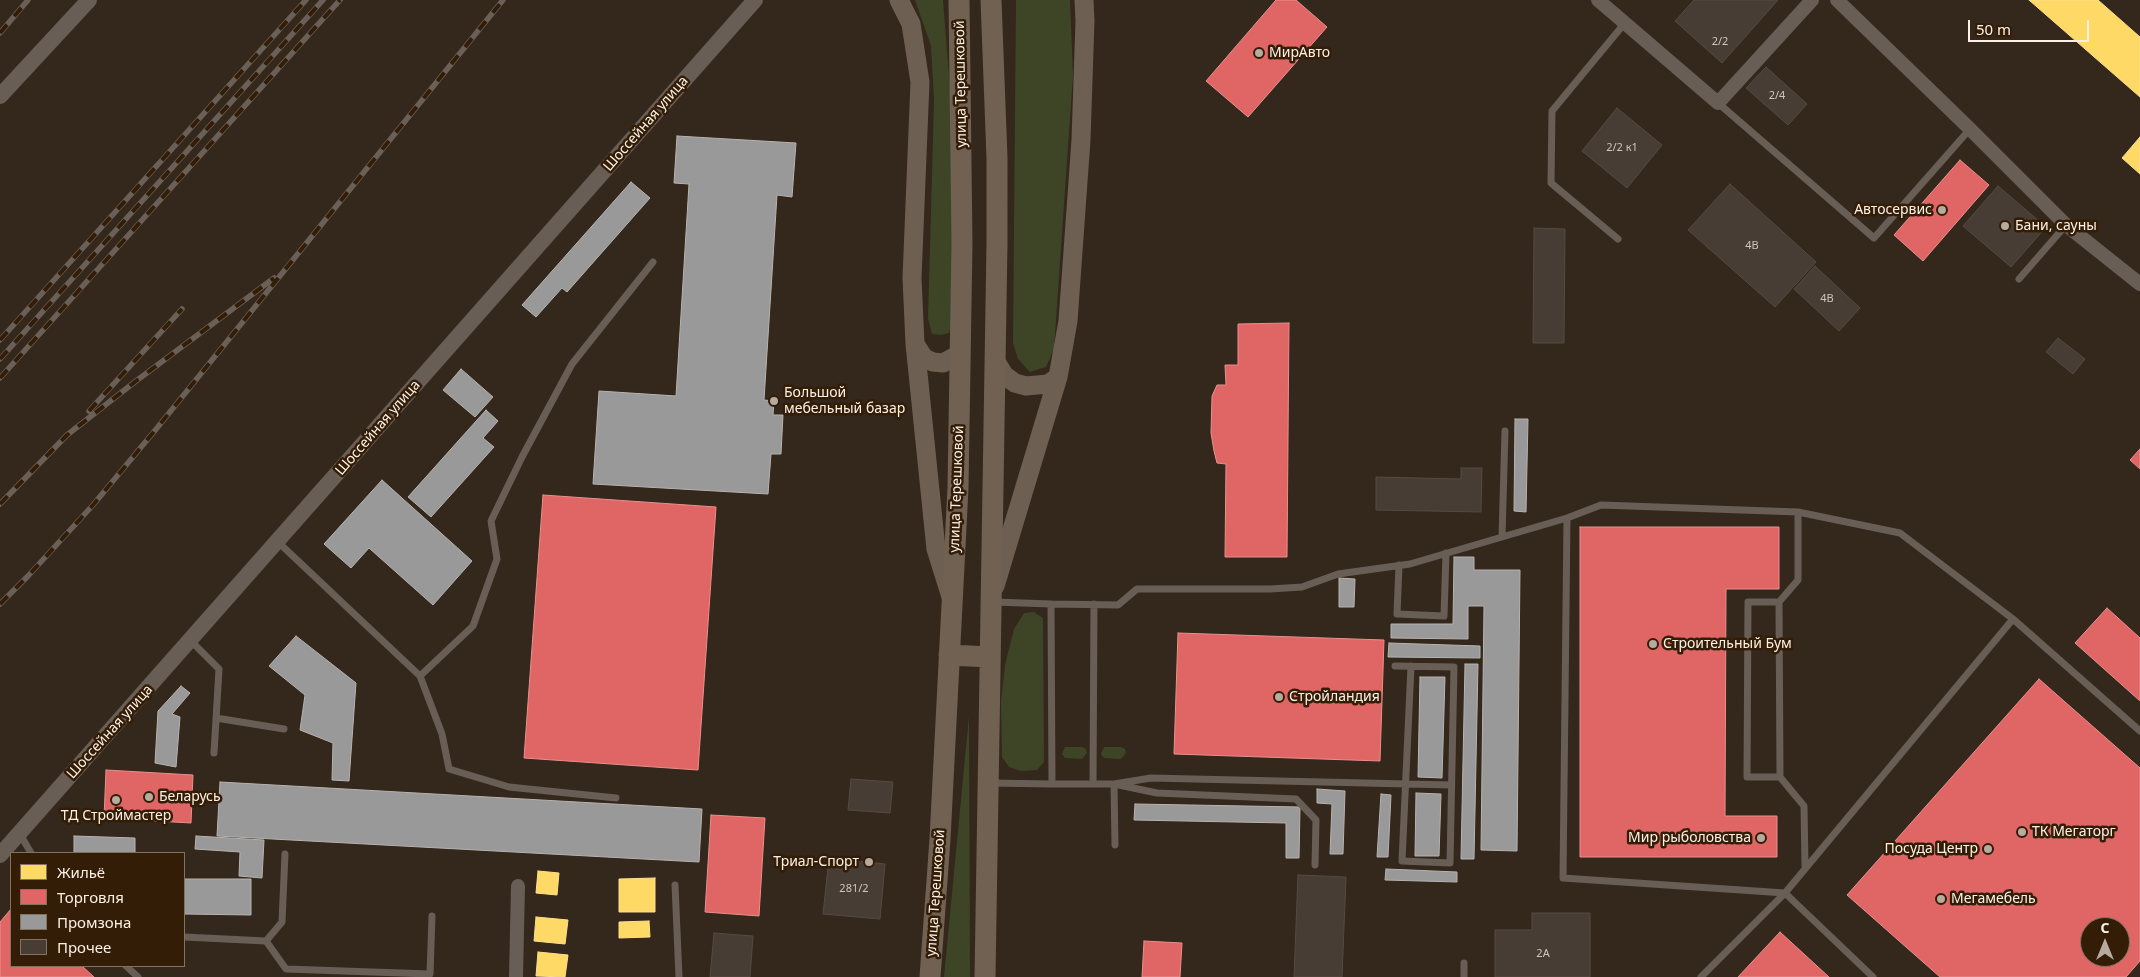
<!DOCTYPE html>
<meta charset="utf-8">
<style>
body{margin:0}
#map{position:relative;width:2140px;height:977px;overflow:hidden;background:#34271c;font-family:"Noto Sans",sans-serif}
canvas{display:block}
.legend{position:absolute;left:10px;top:852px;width:175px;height:115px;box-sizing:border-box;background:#331d07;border:1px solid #847260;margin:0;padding:6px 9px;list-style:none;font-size:15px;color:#fdf1e6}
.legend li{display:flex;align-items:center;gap:10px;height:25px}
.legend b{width:25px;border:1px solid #847260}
.north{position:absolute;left:2080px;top:917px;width:50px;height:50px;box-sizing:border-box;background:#331d07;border:1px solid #847260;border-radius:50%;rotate:0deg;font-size:14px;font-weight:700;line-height:20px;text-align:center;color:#fdf1e6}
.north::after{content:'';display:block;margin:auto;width:18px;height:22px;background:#b7aa9f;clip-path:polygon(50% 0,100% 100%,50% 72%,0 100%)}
.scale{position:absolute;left:1968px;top:20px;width:121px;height:22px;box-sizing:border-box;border:2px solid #fdf1e6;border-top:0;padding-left:6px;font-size:15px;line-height:18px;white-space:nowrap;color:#fdf1e6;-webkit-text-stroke:4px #331d07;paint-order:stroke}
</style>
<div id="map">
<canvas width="2140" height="977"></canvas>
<ul class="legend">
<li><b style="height:14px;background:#ffd966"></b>Жильё</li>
<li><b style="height:14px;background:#e06666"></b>Торговля</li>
<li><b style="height:14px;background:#999"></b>Промзона</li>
<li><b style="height:14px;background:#483d34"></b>Прочее</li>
</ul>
<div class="north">С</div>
<div class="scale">50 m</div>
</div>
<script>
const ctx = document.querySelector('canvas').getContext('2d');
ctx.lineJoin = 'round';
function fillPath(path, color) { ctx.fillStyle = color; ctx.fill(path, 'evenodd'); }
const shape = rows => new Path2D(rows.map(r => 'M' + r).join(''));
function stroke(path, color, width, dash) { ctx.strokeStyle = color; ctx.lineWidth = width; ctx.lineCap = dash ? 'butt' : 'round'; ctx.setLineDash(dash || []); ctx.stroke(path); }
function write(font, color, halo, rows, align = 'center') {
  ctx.font = font + ' "Noto Sans",sans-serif'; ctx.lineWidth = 5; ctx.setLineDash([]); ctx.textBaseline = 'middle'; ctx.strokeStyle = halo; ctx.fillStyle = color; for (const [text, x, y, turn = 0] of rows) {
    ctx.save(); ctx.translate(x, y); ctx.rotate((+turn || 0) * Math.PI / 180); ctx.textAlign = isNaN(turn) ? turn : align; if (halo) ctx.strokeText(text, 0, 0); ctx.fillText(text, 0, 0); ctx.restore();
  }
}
fillPath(shape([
 [915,0,943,0,952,113,952,323,949,333,941,335,932,334,928,319,934,100,931,46],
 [1016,0,1070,0,1073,75,1054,349,1046,367,1030,372,1018,359,1013,343],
 [1034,612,1043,618,1044,762,1037,770,1021,771,1009,767,1002,757,1001,701,1005,665,1014,629,1024,613],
 [969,716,970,977,944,977],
 [1065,747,1082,747,1086,749,1087,753,1082,759,1065,758,1062,754],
 [1104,747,1121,747,1125,749,1126,753,1121,759,1104,758,1101,754]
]), '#3d4526');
const homes = shape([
 [2029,0,2098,0,2140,37,2140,97,2029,0],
 [2140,137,2140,174,2122,158,2140,137],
 [538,871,559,873,557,895,536,893,538,871],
 [655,878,655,912,619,912,619,879,655,878],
 [536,917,568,920,565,944,534,941,536,917],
 [649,921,650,937,619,938,619,922,649,921],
 [538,952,568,955,565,977,536,976,538,952]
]);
fillPath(homes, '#ffd966');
stroke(homes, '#fee08c', 1);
const shops = shape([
 [1276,0,1296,0,1327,27,1248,117,1206,81,1276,0],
 [1960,160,1989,185,1923,261,1894,235,1960,160],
 [1289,323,1287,557,1225,557,1226,464,1217,463,1214,451,1211,433,1212,396,1217,385,1226,385,1225,365,1238,365,1238,324,1289,323],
 [2140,449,2140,469,2130,460,2140,449],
 [543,495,716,507,698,770,524,758,543,495],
 [1580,527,1779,527,1779,589,1726,589,1725,816,1777,816,1777,857,1580,857,1580,527],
 [2107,608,2140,638,2140,701,2075,643,2107,608],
 [1178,633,1384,640,1380,761,1174,754,1178,633],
 [2039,679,2140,768,2140,961,2126,977,1940,977,1847,895,2039,679],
 [2090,927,2120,927,2120,957,2090,957,2090,927],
 [106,770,193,775,191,823,104,818,106,770],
 [711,815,765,818,759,916,705,912,711,815],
 [11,909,11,966,82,966,94,977,0,977,0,922,11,909],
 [1780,932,1829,977,1738,977,1780,932],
 [1144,941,1182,943,1180,977,1142,977,1144,941]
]);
fillPath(shops, '#e06666');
stroke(shops, '#e9908c', 1);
const industry = shape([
 [677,136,796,143,792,197,777,195,764,400,774,401,773,415,783,415,781,454,771,454,768,494,593,484,599,391,676,396,689,184,674,183,677,136],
 [631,182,650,198,567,292,562,288,536,317,522,305,631,182],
 [461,369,493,397,475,417,443,390,461,369],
 [486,410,498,421,483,438,494,447,431,517,408,497,486,410],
 [1515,419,1528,419,1526,512,1514,511,1515,419],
 [382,480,472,561,433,605,369,548,351,568,324,544,382,480],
 [1454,557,1474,557,1474,570,1520,570,1517,851,1481,850,1484,606,1468,606,1468,639,1391,638,1391,624,1453,624,1454,557],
 [1339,578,1355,579,1354,607,1339,607,1339,578],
 [296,636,356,683,349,781,332,780,333,743,300,730,305,695,269,666,296,636],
 [1389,643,1480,646,1480,658,1388,657,1389,643],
 [1465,664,1478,664,1474,859,1461,859,1465,664],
 [1420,677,1445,677,1442,778,1418,777,1420,677],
 [181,686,190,693,172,714,180,717,176,767,155,763,158,711,181,686],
 [220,782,702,809,699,862,217,836,220,782],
 [1317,789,1345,791,1343,854,1330,854,1332,804,1317,803,1317,789],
 [1416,793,1441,794,1439,856,1415,856,1416,793],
 [1381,794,1391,795,1388,857,1377,857,1381,794],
 [1135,804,1300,807,1299,858,1286,858,1286,823,1134,820,1135,804],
 [74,836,135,838,135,853,74,853,74,836],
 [196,836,264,840,262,878,239,876,240,852,195,849,196,836],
 [1386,869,1457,872,1457,882,1385,880,1386,869],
 [184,879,251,879,251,915,184,914,184,879]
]);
fillPath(industry, '#999');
stroke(industry, '#b7b3b0', 1);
const building = shape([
 [1694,0,1778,0,1722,63,1675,21,1694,0],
 [1766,67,1807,104,1788,125,1746,88,1766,67],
 [1617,108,1662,145,1627,188,1582,151,1617,108],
 [1730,184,1816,262,1775,307,1688,230,1730,184],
 [1998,186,2046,227,2011,267,1963,226,1998,186],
 [1534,228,1565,229,1564,343,1533,343,1534,228],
 [1815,266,1860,308,1839,331,1794,289,1815,266],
 [2058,338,2085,359,2073,374,2046,352,2058,338],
 [1461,468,1482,468,1481,512,1376,510,1376,477,1461,479,1461,468],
 [851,779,893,782,890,813,848,810,851,779],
 [829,858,885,864,880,919,823,914,829,858],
 [1298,875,1346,877,1342,977,1294,977,1298,875],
 [1532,913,1590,913,1590,977,1495,977,1495,930,1532,930,1532,913],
 [714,933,753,936,750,977,710,977,714,933]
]);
fillPath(building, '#483d34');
stroke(building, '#564b41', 1);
stroke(shape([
 [1718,103,1874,238,1970,129],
 [1618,239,1551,183,1552,111,1624,24],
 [2019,279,2066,225],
 [1798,512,1798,580,1779,602,1780,777,1804,806,1805,866],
 [1502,537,1567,518],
 [278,542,420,676,473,626,497,559,491,521,522,457,572,364,653,262],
 [1399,565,1397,614,1444,616,1446,553],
 [1779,602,1748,602,1747,777,1780,777],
 [1051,604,1118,605,1137,589,1270,589,1302,587,1338,574,1410,564,1502,537,1505,431],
 [191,641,219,669,214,753],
 [1395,666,1454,667,1450,863,1402,861,1411,666],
 [420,676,442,734,449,769,509,787,616,798],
 [216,718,284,729],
 [990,783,1052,784,1051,604,994,602],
 [1052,784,1114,784,1151,778,1451,785],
 [1093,784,1094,604],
 [20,834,31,853],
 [1115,845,1114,784,1157,793,1296,799,1316,820,1315,865],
 [675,885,679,977],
 [184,937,266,941,282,922,285,854],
 [266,941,286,969,430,974,432,916],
 [1464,963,1464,977],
 [126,966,138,977],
 [1701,977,1785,893,2013,619],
 [1873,977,1785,893,1563,878,1567,518,1601,505,1798,512,1900,533,2013,619,2140,731]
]), '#695e56', 7);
stroke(shape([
 [1598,0,1718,103,1812,0],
 [1837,0,1970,129,2066,225,2140,284],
 [516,977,518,886]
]), '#695e56', 14);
stroke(shape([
 [0,96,89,0],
 [0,855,755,0]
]), '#695e56', 16);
stroke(shape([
 [899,0,911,24,920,82,912,278,915,344,936,549,951,597],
 [915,344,924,358,933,362,943,363,960,354],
 [995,360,1004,375,1015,383,1026,386,1048,384,1058,377],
 [995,586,1058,377,1068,321,1081,140,1085,21,1084,0]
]), '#6d6053', 19);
stroke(shape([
 [949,655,990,657],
 [930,977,940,839,958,488,962,243,959,0],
 [985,977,997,243,997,158,991,0]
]), '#706152', 21);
const rail = shape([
 [0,33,28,0],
 [0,340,306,0],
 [0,359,323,0],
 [0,378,340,0],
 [89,411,182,309],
 [0,504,67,435,136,381,274,278],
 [0,604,28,576,93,505,157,428,503,0]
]);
stroke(rail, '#6a6058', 5.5);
stroke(rail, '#331d07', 4, [11]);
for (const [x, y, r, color] of [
 [1259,53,5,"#b7aa9f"],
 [1942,210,5,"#b7aa9f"],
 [2005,226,5,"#b7aa9f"],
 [774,401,5,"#b7aa9f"],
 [1653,644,5,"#b7aa9f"],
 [1279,697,5,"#b7aa9f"],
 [149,797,5,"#b7aa9f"],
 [116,800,5,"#b7aa9f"],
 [2022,832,5,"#b7aa9f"],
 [1761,838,5,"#b7aa9f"],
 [1988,849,5,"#b7aa9f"],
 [869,862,5,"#b7aa9f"],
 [1941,899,5,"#b7aa9f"]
]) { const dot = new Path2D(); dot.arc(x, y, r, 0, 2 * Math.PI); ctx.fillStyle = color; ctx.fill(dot); stroke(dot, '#331d07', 2); }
write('11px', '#d0c4ba', null, [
 ["2/2",1720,42],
 ["2/4",1777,96],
 ["2/2 к1",1622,148],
 ["4В",1752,246],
 ["4В",1827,299],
 ["281/2",854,889],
 ["2А",1543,954]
]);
write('14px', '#fdf1e6', '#331d07', [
 ["МирАвто",1269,53],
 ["Автосервис",1932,210,"right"],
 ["Бани, сауны",2015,226],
 ["Большой",784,393],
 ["мебельный базар",784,409],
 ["Строительный Бум",1663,644],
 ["Стройландия",1289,697],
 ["Беларусь",159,797],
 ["ТД Строймастер",116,816,"center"],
 ["ТК Мегаторг",2032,832],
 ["Мир рыболовства",1751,838,"right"],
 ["Посуда Центр",1978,849,"right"],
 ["Триал-Спорт",859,862,"right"],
 ["Мегамебель",1951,899]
], 'left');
write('14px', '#fdf1e6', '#331d07', [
 ["улица Терешковой",961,84,-91],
 ["Шоссейная улица",646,124,-49],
 ["Шоссейная улица",378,428,-49],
 ["улица Терешковой",957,489,-88],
 ["Шоссейная улица",110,732,-48],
 ["улица Терешковой",936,893,-86]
]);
</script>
